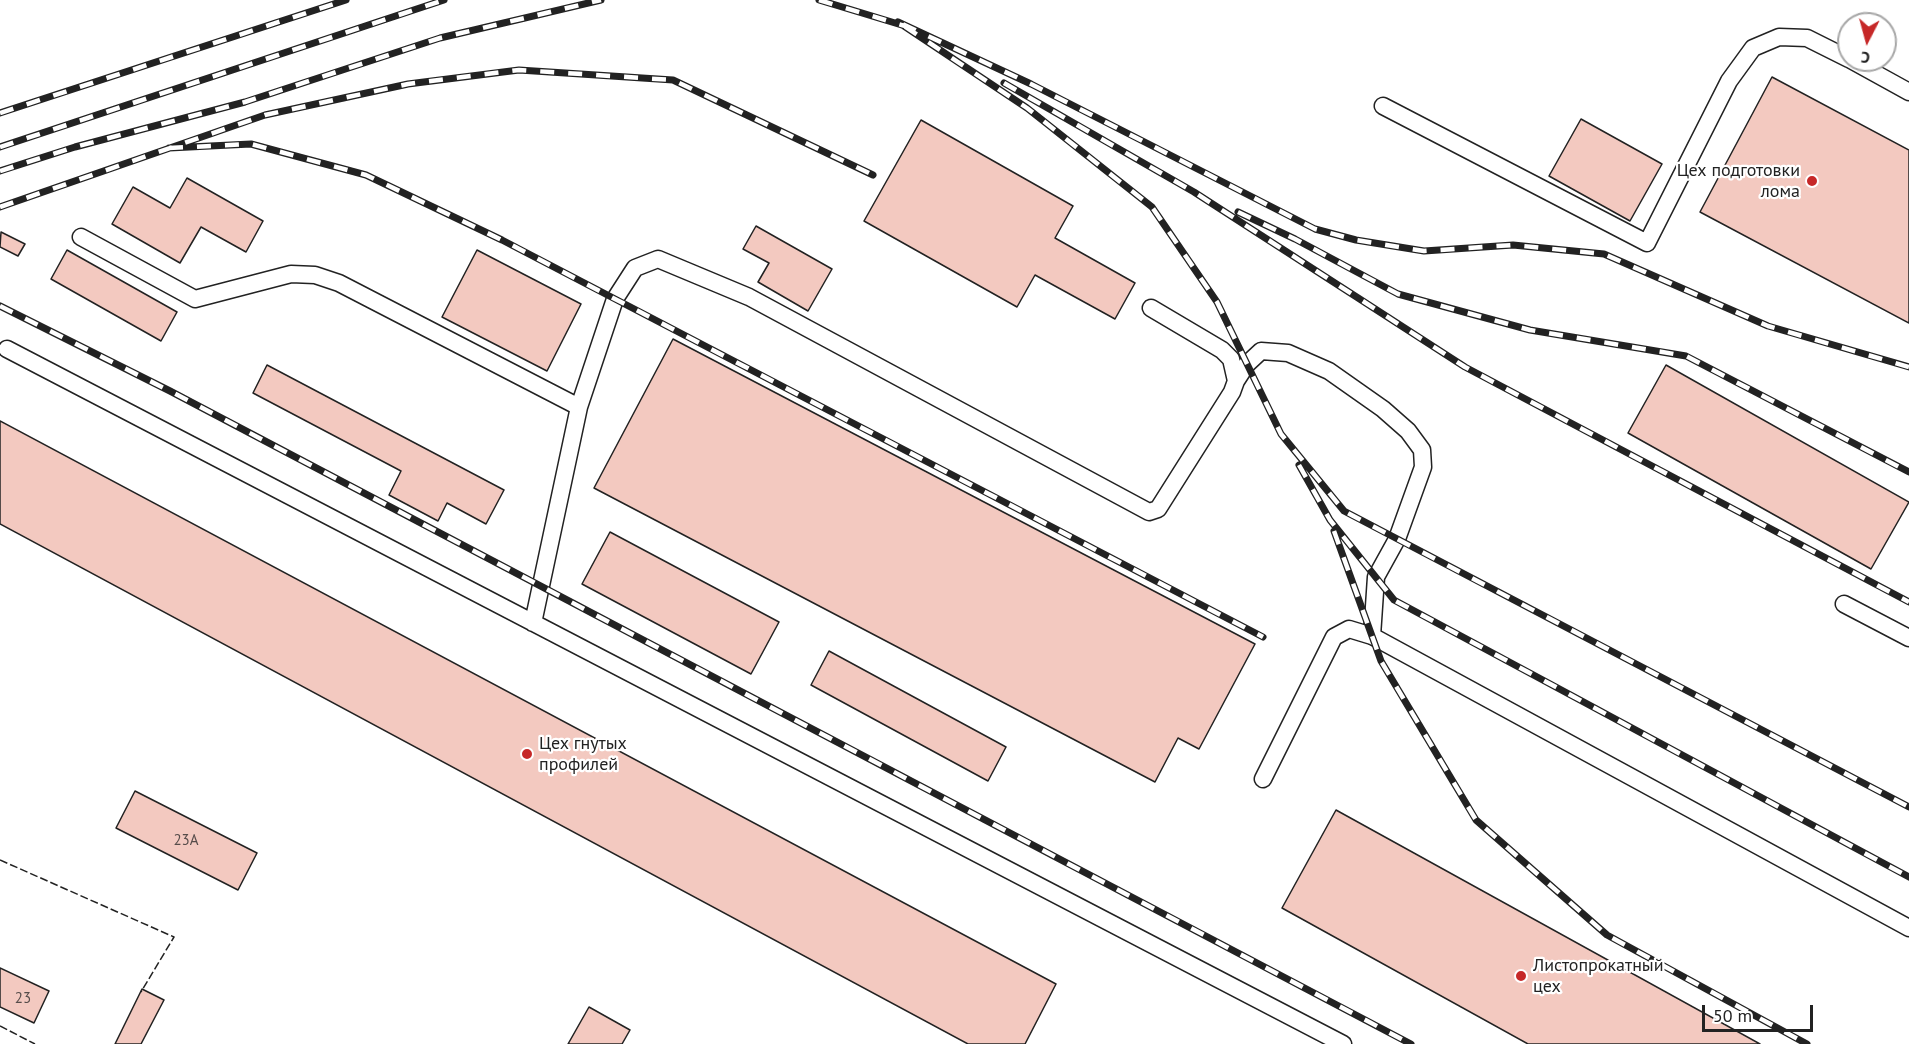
<!DOCTYPE html>
<meta charset="utf-8">
<style>
body{margin:0}
#map{position:relative;width:1909px;height:1044px;overflow:hidden;background:#fff;font-family:"PT Sans",sans-serif}
canvas{display:block}
.north{position:absolute;left:1837px;top:12px;width:60px;height:60px;box-sizing:border-box;background:#fff;border:2px solid #a7a7a7;border-radius:50%;rotate:186deg;font-size:16px;font-weight:700;line-height:24px;text-align:center;color:#222}
.north::after{content:'';display:block;margin:auto;width:21px;height:27px;background:#c62828;clip-path:polygon(50% 0,100% 100%,50% 72%,0 100%)}
.scale{position:absolute;left:1702px;top:1005px;width:111px;height:27px;box-sizing:border-box;border:3px solid #222;border-top:0;padding-left:8px;font-size:18px;line-height:21px;white-space:nowrap;color:#222;-webkit-text-stroke:4px #fff;paint-order:stroke}
</style>
<div id="map">
<canvas width="1909" height="1044"></canvas>
<div class="north">С</div>
<div class="scale">50 m</div>
</div>
<script>
const ctx = document.querySelector('canvas').getContext('2d');
ctx.lineJoin = 'round';
function fillPath(path, color) { ctx.fillStyle = color; ctx.fill(path, 'evenodd'); }
const shape = rows => new Path2D(rows.map(r => 'M' + r).join(''));
function stroke(path, color, width, dash) { ctx.strokeStyle = color; ctx.lineWidth = width; ctx.lineCap = dash ? 'butt' : 'round'; ctx.setLineDash(dash || []); ctx.stroke(path); }
function write(font, color, halo, rows, align = 'center') {
  ctx.font = font + ' "PT Sans",sans-serif'; ctx.lineWidth = 4.5; ctx.setLineDash([]); ctx.textBaseline = 'middle'; ctx.strokeStyle = halo; ctx.fillStyle = color; for (const [text, x, y, turn = 0] of rows) {
    ctx.save(); ctx.translate(x, y); ctx.rotate((+turn || 0) * Math.PI / 180); ctx.textAlign = isNaN(turn) ? turn : align; if (halo) ctx.strokeText(text, 0, 0); ctx.fillText(text, 0, 0); ctx.restore();
  }
}
const building = shape([
 [1772,77,1909,150,1909,323,1700,212,1772,77],
 [1581,119,1662,164,1630,221,1549,176,1581,119],
 [921,120,1073,206,1055,238,1135,283,1115,319,1035,275,1017,307,864,221,921,120],
 [187,178,263,221,246,252,201,227,180,263,112,224,133,187,170,208,187,178],
 [756,226,832,269,808,311,758,282,769,263,743,249,756,226],
 [1,232,25,244,18,256,0,247,1,232],
 [67,250,177,312,161,341,51,279,67,250],
 [477,250,581,304,547,371,442,317,477,250],
 [673,339,1255,644,1199,749,1178,738,1155,782,594,488,673,339],
 [267,365,504,490,486,524,447,503,438,521,389,495,401,471,253,393,267,365],
 [1666,365,1909,502,1871,569,1628,433,1666,365],
 [0,421,1056,984,1025,1044,968,1044,0,524,0,421],
 [610,532,779,622,751,674,582,584,610,532],
 [829,651,1006,747,988,781,811,685,829,651],
 [135,791,257,853,238,890,116,828,135,791],
 [1336,810,1760,1044,1528,1044,1282,908,1336,810],
 [0,968,49,991,34,1023,0,1007,0,968],
 [142,989,164,1000,141,1044,115,1044,142,989],
 [589,1007,630,1030,622,1044,568,1044,589,1007]
]);
fillPath(building, '#f3c9c0');
stroke(building, '#222', 1.5);
const minor = shape([
 [1851,60,1909,92],
 [1383,106,1647,243,1729,81,1753,48,1779,37,1807,38,1849,59],
 [81,237,195,299,291,274,315,275,339,283,579,407,533,623],
 [7,349,1343,1044],
 [1236,381,1247,364,1261,351,1288,353,1329,371,1383,409,1408,431,1422,450,1423,467,1397,539,1376,577,1372,636],
 [579,407,615,299,635,268,658,259,749,297,1149,512,1158,509,1232,392,1236,381,1231,359,1222,350,1151,308],
 [1844,604,1909,638],
 [1263,779,1334,637,1349,629,1372,636,1909,928]
]);
stroke(minor, '#222', 19);
stroke(minor, '#fff', 16);
const rail = shape([
 [819,0,905,26],
 [1004,83,1194,192,1465,367,1909,602],
 [0,113,346,0],
 [0,147,444,0],
 [169,148,251,144,366,175,502,240,1263,637],
 [0,171,75,147,245,102,440,38,601,0],
 [0,207,265,115,408,84,519,70,673,80,873,175],
 [1238,212,1295,239,1398,294,1530,330,1686,356,1909,472],
 [0,306,170,391,1411,1044],
 [1909,367,1768,326,1604,254,1513,245,1424,251,1356,240,1315,229,1031,84,898,22,1027,108,1152,207,1217,302,1281,434,1344,511,1909,807],
 [1299,465,1330,520,1394,600,1909,877],
 [1334,531,1381,661,1476,820,1607,935,1807,1044]
]);
stroke(rail, '#222', 7);
stroke(rail, '#fff', 4.5, [14]);
stroke(shape([
 [0,860,174,937,141,992],
 [0,1026,35,1044]
]), '#222', 1.5, [8, 3]);
for (const [x, y, r, color] of [
 [1812,181,6,"#c62828"],
 [527,754,6,"#c62828"],
 [1521,976,6,"#c62828"]
]) { const dot = new Path2D(); dot.arc(x, y, r, 0, 2 * Math.PI); ctx.fillStyle = color; ctx.fill(dot); stroke(dot, '#fff', 2); }
write('15px', '#564c4a', null, [
 ["23А",186,841],
 ["23",23,999]
]);
write('18px', '#222', '#fff', [
 ["Цех подготовки",1800,171,"right"],
 ["лома",1800,192,"right"],
 ["Цех гнутых",539,744],
 ["профилей",539,765],
 ["Листопрокатный",1533,966],
 ["цех",1533,987]
], 'left');
</script>
